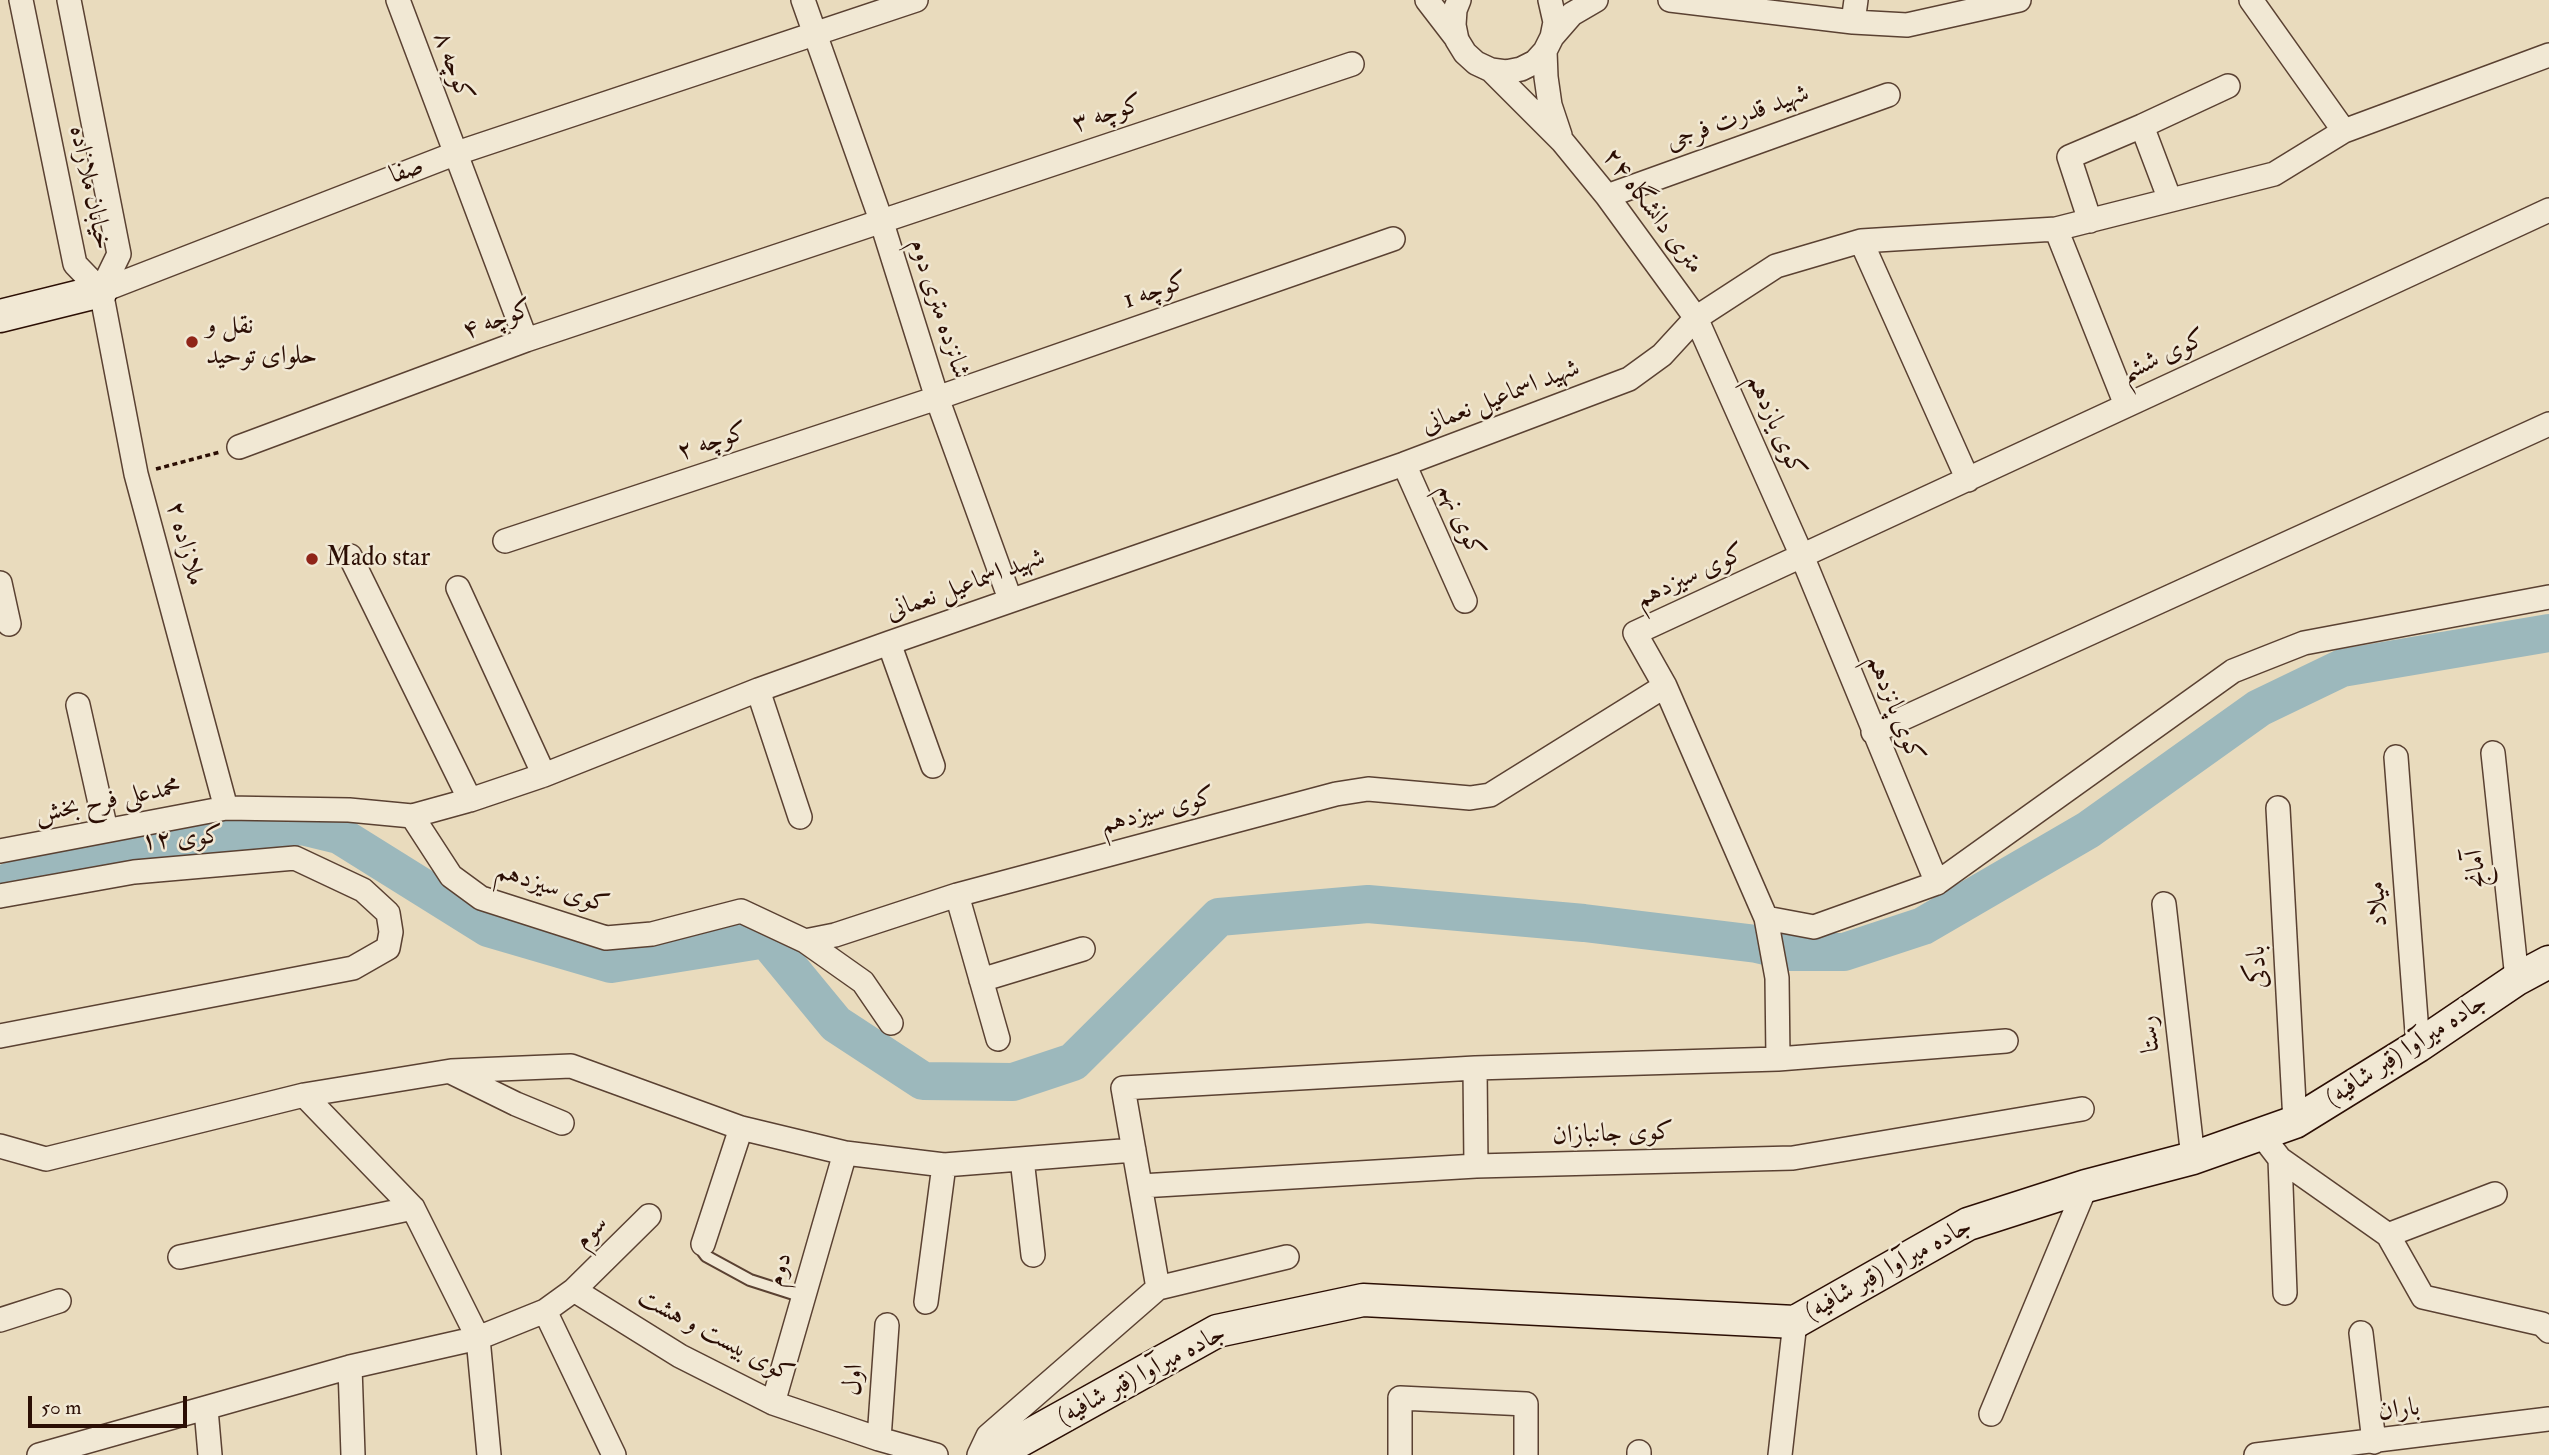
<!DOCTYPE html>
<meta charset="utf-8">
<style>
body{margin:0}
#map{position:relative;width:2549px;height:1455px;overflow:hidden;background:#e9dbbd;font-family:"IM FELL Double Pica",serif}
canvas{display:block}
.scale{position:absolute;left:28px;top:1396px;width:159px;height:32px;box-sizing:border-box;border:4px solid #2b0e04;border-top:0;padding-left:9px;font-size:21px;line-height:24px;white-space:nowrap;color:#2b0e04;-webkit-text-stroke:5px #f1e8d4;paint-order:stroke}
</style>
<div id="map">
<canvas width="2549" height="1455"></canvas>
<div class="scale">50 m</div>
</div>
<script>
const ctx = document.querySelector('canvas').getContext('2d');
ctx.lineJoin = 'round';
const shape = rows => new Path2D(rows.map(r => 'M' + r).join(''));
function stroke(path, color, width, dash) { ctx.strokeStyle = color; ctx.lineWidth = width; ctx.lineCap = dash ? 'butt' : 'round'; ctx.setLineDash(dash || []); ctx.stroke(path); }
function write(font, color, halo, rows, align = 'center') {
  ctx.font = font + ' "IM FELL Double Pica",Amiri,serif'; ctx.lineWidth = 5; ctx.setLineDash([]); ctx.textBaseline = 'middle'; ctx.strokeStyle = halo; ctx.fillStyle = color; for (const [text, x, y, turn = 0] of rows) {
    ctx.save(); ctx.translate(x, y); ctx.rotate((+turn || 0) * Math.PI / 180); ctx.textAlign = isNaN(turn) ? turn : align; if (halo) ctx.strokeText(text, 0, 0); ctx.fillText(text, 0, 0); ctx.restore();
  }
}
stroke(shape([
 [0,885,31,873,302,826,339,835,488,928,611,964,766,939,836,1024,923,1081,1013,1082,1073,1062,1219,917,1368,904,1584,923,1757,944,1791,952,1844,952,1923,926,2088,830,2259,708,2342,668,2549,633]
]), '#9cb8bc', 38);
const lane = shape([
 [703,1244,703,1252,706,1256,750,1280,803,1297]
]);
const street = shape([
 [21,0,75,264,101,291],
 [69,0,119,254,101,291],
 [398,0,526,340],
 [803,0,881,220,937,398,1010,599],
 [1427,0,1457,39],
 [1459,0,1455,10,1454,25,1457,40,1465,53,1476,63,1491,70,1506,72,1521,69,1535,62,1545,51,1552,37,1555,22,1550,0],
 [1670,0,1853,22,1907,25,2019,0],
 [2251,0,2344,131],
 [1853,22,1856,0],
 [1552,37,1572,14,1596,0],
 [1545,51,1546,77,1550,105,1560,135],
 [1491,70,1562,141,1607,196,1696,318,1802,556,1937,883],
 [2142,126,2170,200],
 [1607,196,1888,95],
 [2090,221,2069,157,2142,126,2228,86],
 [2056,229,2126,405],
 [1861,241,1968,480],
 [101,291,454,154,916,0],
 [101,291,136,474,226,808],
 [239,447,526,340,1352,64],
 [1404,464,1465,601],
 [505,541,937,398,1393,239],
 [350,556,470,800],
 [0,583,9,624],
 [458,588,544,775],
 [889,643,933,766],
 [1665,686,1766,918,1777,978,1778,1059],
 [758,690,800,817],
 [78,705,106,830],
 [1873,732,2549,424],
 [2493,753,2517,979],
 [2396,757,2418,1046],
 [2278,808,2295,1122],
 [412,816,451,876,481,898,606,938,652,934,741,911,805,941,835,935,957,895,1336,794,1368,789,1470,798,1490,795,1665,686,1635,633,2549,210],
 [0,851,226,808,349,810,412,816,470,800,544,775,758,690,889,643,1404,464,1629,379,1662,355,1696,318,1776,266,1861,241,2056,229,2274,174,2344,131,2549,55],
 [957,895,998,1039],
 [0,896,134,872,295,858,363,890,388,913,391,932,388,948,353,968,0,1036],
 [2164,904,2193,1158],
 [1766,918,1814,927,1937,883,2233,671,2304,643,2549,597],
 [805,941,863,982,891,1023],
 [981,980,1083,949],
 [1475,1068,1476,1166],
 [453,1073,516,1104,562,1123],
 [304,1095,413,1208,478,1338,489,1455],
 [2260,1133,2280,1159,2388,1235,2423,1297,2542,1324,2549,1331],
 [0,1146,46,1159,304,1095,451,1071,571,1066,741,1128,845,1153,944,1165,1134,1150],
 [1022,1159,1033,1255],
 [2280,1159,2285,1293],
 [1141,1186,1476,1166,1793,1158,2082,1109],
 [2388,1235,2495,1194],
 [703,1244,741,1128],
 [180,1257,413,1208],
 [1158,1288,1287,1257],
 [574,1290,649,1216],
 [926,1302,944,1165],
 [545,1311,614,1455],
 [0,1320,59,1301],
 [2361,1333,2374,1442],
 [350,1367,353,1455],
 [773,1403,845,1153],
 [206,1409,210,1455],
 [1991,1414,2086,1186],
 [879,1439,887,1325],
 [39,1455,350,1367,478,1338,545,1311,574,1290,680,1356,773,1403,879,1439,936,1455],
 [979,1455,988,1436,1158,1288,1123,1088,1475,1068,1778,1059,2006,1041],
 [1400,1455,1400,1398,1526,1404,1526,1455],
 [1639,1455,1639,1452],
 [1780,1455,1795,1322],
 [2256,1455,2549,1419]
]);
const secondary = shape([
 [0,316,101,291],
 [994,1455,1217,1331,1363,1300,1795,1322,1968,1224,2086,1186,2193,1158,2295,1122,2418,1046,2517,979,2549,962]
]);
stroke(lane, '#5a4132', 14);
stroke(street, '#5a4132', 26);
stroke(secondary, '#2b0e04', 35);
stroke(shape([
 [156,469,220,452]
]), '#2b0e04', 3.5, [5, 3.5]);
stroke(lane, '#f1e8d4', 10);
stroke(street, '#f1e8d4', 23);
stroke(secondary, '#f1e8d4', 32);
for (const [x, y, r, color] of [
 [192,342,7,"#8f2418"],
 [312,559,7,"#8f2418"]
]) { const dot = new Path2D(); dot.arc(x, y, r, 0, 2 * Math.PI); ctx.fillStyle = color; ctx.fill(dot); stroke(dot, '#f1e8d4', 2.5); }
write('26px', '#2b0e04', '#f1e8d4', [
 ["کوچه ۸",452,67,70],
 ["کوچه ۳",1108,115,-18],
 ["شهید قدرت فرجی",1738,119,-20],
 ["صفا",407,172,-21],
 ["خیابان ملازاده",89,188,78],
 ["۲۴ متری دانشگاه",1652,212,53],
 ["کوچه 1",1156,292,-19],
 ["شانزده متری دوم",938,309,72],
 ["کوچه ۴",498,321,-20],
 ["کوی ششم",2164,357,-25],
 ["شهید اسماعیل نعمانی",1501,398,-21],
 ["کوی یازدهم",1775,426,66],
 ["کوچه ۲",713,443,-18],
 ["کوی نهم",1460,521,66],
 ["ملازاده ۲",184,544,75],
 ["کوی سیزدهم",1691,577,-25],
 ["شهید اسماعیل نعمانی",966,586,-20],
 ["کوی پانزدهم",1894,709,68],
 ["محمدعلی فرح بخش",108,802,-11],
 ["کوی سیزدهم",1158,812,-15],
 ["کوی ۱۲",182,840,-5],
 ["آمانج",2478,869,-96],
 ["کوی سیزدهم",552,889,18],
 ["میلاد",2379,904,-94],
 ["بادکی",2259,967,-93],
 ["رستا",2151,1034,-96],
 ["جاده میرآوا (قبر شافیه)",2407,1051,-33],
 ["کوی جانبازان",1613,1135,-2],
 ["سوم",592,1233,-45],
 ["دوم",781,1270,-74],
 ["جاده میرآوا (قبر شافیه)",1889,1270,-29],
 ["کوی بیست و هشت",715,1337,28],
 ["جاده میرآوا (قبر شافیه)",1142,1376,-28],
 ["اول",855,1380,-86],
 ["باران",2399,1411,-7]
]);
write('26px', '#2b0e04', '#f1e8d4', [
 ["نقل و",206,327],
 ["حلوای توحید",206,357],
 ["Mado star",326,559]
], 'left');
</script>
